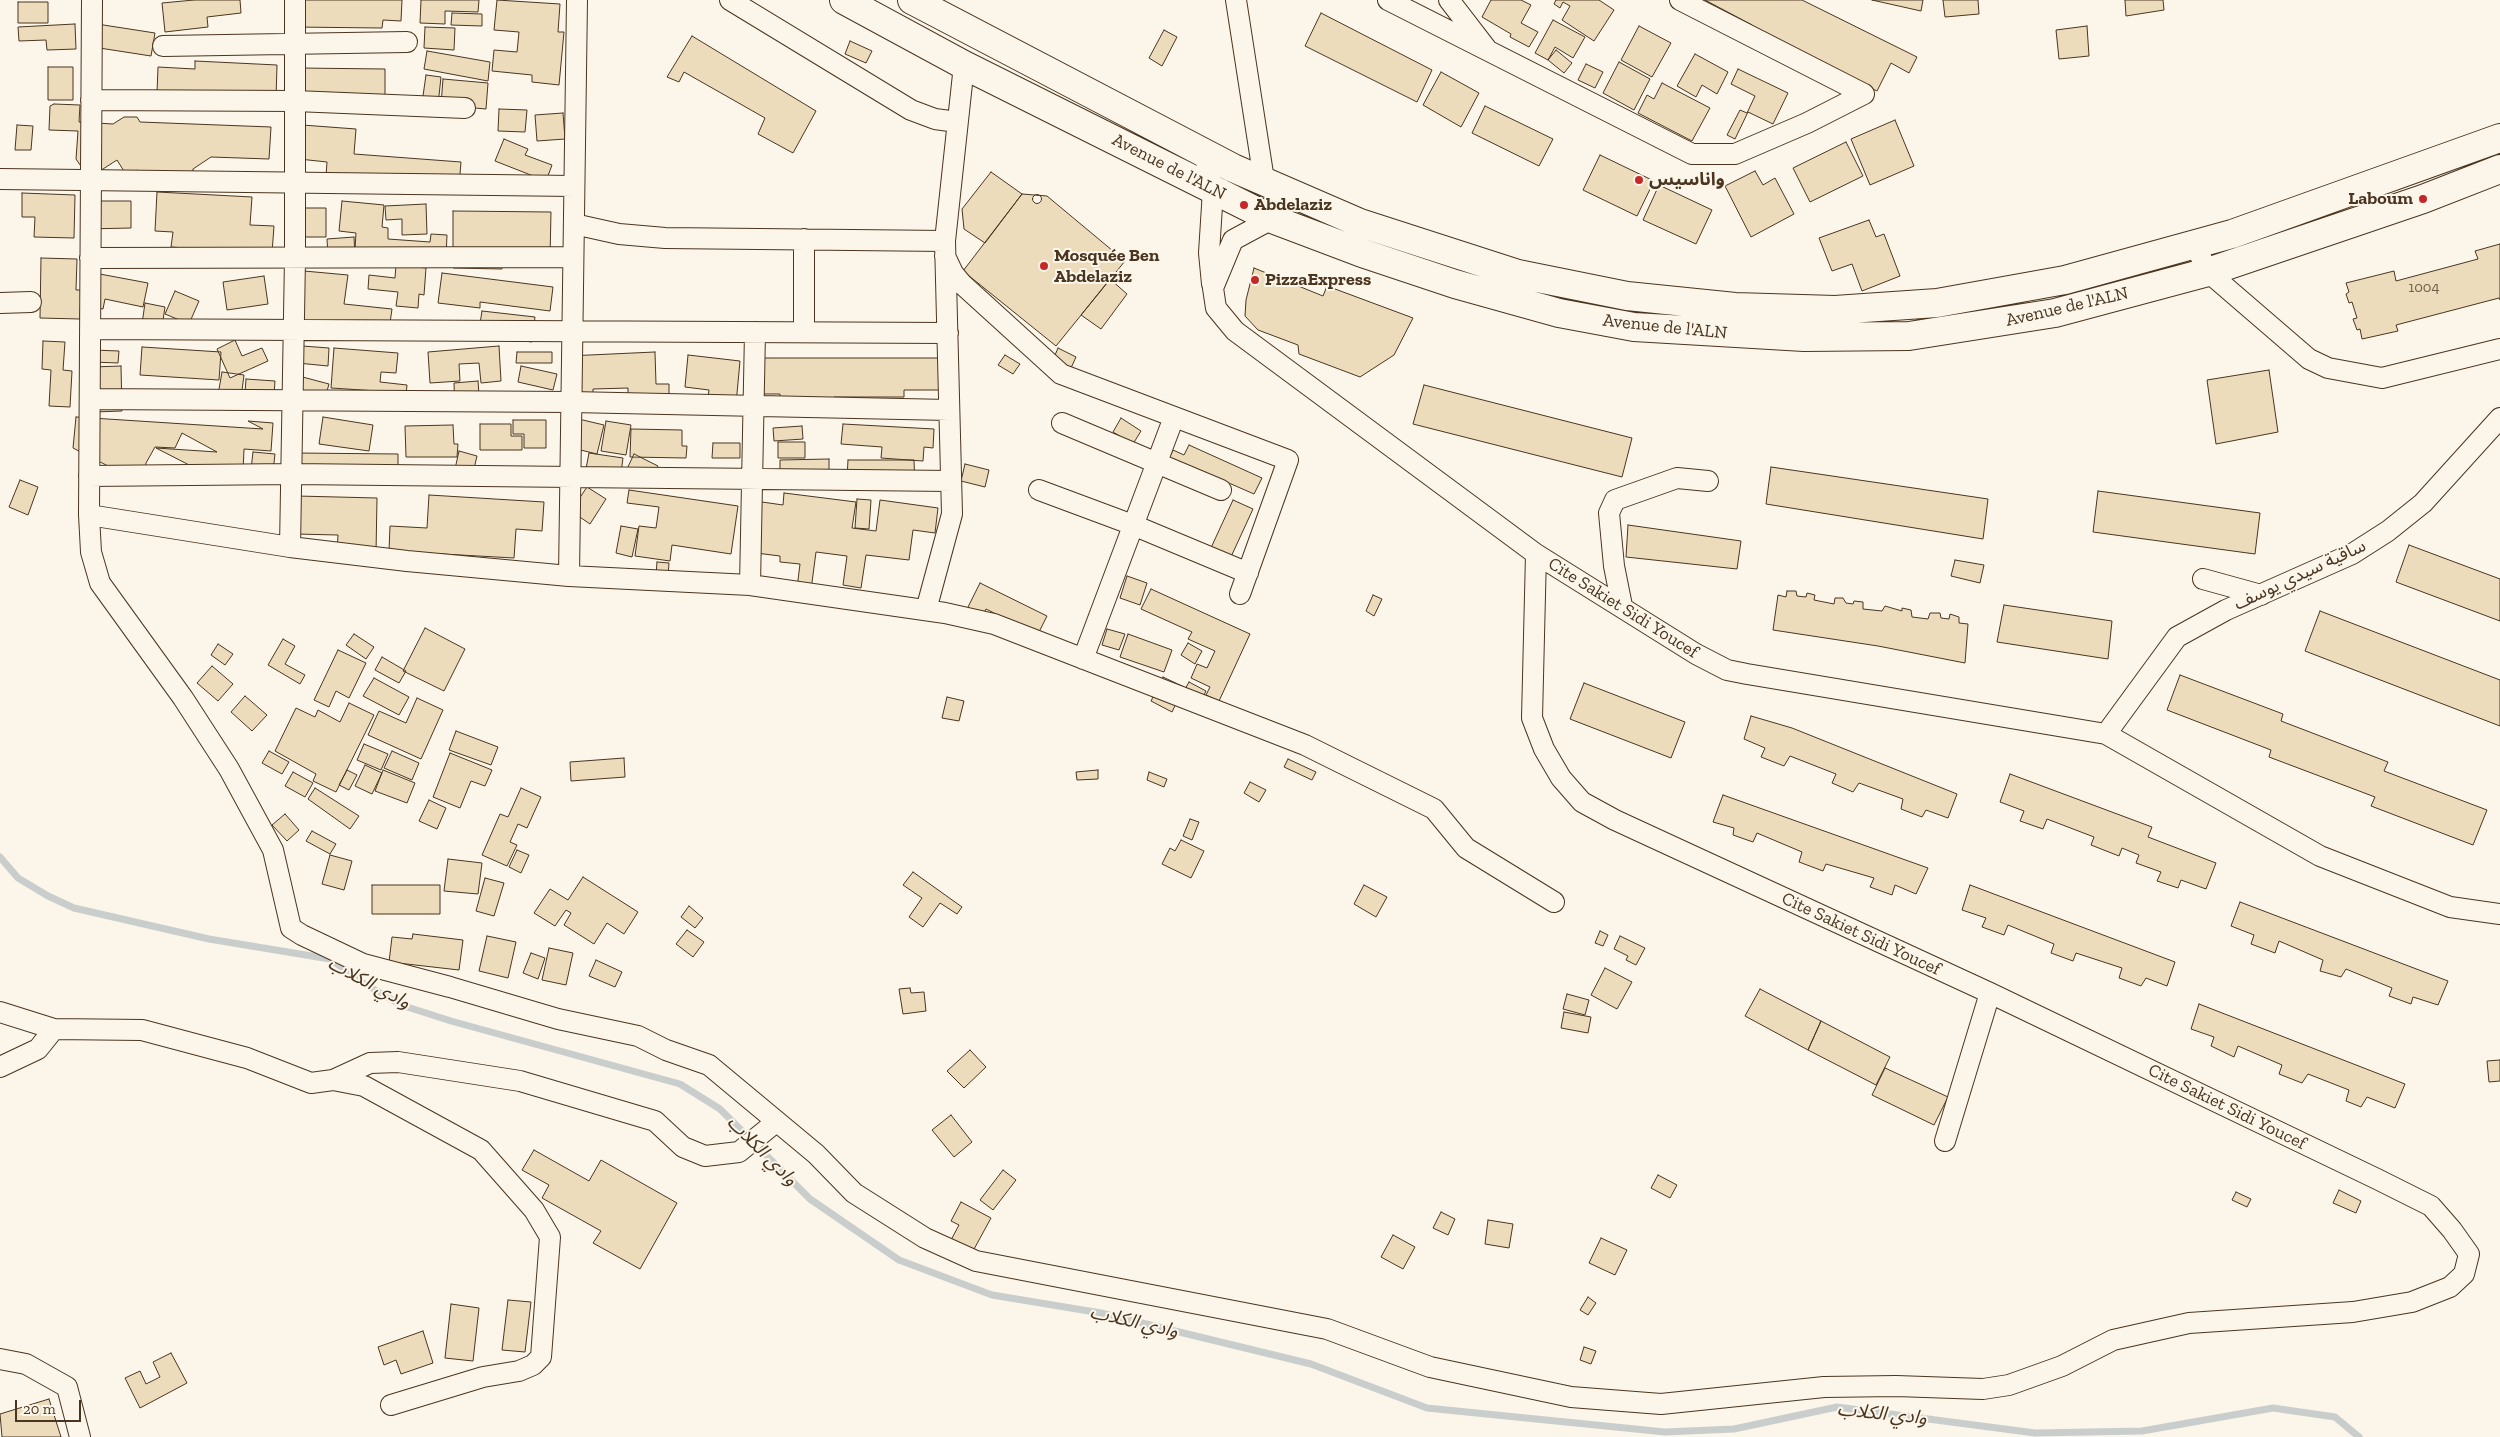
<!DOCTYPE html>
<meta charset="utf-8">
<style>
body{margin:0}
#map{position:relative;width:2500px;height:1437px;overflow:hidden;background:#fbf6e9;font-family:"Zilla Slab",serif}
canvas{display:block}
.scale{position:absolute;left:15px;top:1400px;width:66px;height:22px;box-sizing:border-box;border:2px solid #4a3520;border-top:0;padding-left:6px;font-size:15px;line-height:18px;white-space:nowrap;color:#4a3520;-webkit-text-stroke:4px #fbf6e9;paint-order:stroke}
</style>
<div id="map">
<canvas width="2500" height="1437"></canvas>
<div class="scale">20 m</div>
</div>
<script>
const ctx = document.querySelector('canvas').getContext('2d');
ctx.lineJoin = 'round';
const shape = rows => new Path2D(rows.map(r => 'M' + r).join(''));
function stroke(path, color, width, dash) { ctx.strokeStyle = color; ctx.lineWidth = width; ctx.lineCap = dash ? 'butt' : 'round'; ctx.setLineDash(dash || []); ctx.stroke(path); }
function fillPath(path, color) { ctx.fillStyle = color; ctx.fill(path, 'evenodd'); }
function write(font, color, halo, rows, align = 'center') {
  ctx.font = font + ' "Zilla Slab","Noto Sans Arabic",serif'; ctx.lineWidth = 4; ctx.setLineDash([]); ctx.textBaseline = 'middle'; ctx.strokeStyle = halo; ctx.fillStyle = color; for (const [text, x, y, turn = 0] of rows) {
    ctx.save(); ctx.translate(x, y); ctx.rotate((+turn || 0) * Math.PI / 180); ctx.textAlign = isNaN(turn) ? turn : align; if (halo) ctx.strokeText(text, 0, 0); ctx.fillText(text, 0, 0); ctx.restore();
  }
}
stroke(shape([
 [0,857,18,878,48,896,74,908,209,939,330,959,363,983,401,1005,451,1021,680,1084,720,1109,810,1199,899,1260,992,1295,1101,1313,1311,1364,1427,1408,1665,1432,1734,1429,1837,1407,2035,1433,2142,1431,2273,1408,2335,1417,2359,1437]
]), '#c9cecd', 7);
const building = shape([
 [194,0,240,0,241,13,207,17,208,27,165,32,162,3,194,0],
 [294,0,402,0,401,21,383,20,382,28,293,27,294,0],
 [421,0,479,0,478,12,445,11,445,24,420,23,421,0],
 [497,0,560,4,558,32,564,32,559,85,532,82,532,75,492,71,494,50,517,52,519,32,494,30,497,0],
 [1491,0,1521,0,1531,5,1521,23,1538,32,1529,47,1510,37,1511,34,1482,17,1491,0],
 [1556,0,1599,0,1614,10,1594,41,1562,20,1570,6,1563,2,1560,8,1554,4,1556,0],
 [1705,0,1802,0,1917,57,1909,73,1891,63,1877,91,1751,28,1752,25,1705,0],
 [1872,0,1923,0,1921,11,1872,0],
 [1943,0,1978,0,1979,14,1945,17,1943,0],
 [2125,0,2163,0,2164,10,2126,16,2125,0],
 [18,2,48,2,48,23,18,23,18,2],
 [452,13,482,14,482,26,451,25,452,13],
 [1321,13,1432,70,1417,102,1305,46,1321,13],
 [1553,20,1585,37,1573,58,1555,47,1548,60,1535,53,1553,20],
 [75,24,76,49,47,50,46,40,19,41,18,27,75,24],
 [97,24,155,33,151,56,93,47,97,24],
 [1639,26,1671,43,1652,77,1621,60,1639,26],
 [2087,26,2089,56,2059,59,2056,30,2087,26],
 [425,27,455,28,454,50,424,48,425,27],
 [1164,30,1177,37,1162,66,1149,58,1164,30],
 [692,36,816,111,793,153,758,134,765,118,684,72,679,82,667,77,692,36],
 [850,41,872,51,866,63,845,54,850,41],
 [1556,50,1572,63,1564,73,1548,60,1556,50],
 [427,51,490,62,488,81,424,69,427,51],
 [1695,54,1728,72,1717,94,1702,85,1696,97,1677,86,1695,54],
 [195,61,277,65,276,99,157,93,158,67,195,69,195,61],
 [1619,62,1650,79,1634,110,1603,93,1619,62],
 [1586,64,1603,72,1595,88,1578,80,1586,64],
 [48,67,73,67,73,100,48,100,48,67],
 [298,68,385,69,385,100,297,99,298,68],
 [1738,69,1788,93,1773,124,1748,112,1735,139,1727,135,1740,110,1747,113,1755,96,1731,84,1738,69],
 [1441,72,1479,93,1461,127,1423,105,1441,72],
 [426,75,441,77,438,105,422,103,426,75],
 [443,79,488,83,486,109,441,105,443,79],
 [1662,83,1710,108,1692,141,1638,113,1647,95,1654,99,1662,83],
 [54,104,80,105,79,122,113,124,124,117,137,117,140,122,271,127,269,159,211,157,193,169,192,184,145,182,137,170,127,176,117,160,89,178,76,159,78,131,49,130,50,106,54,104],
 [1485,106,1553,139,1539,166,1472,133,1485,106],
 [499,109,527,110,525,132,498,131,499,109],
 [563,113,565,139,537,141,535,115,563,113],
 [1895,120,1914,166,1870,185,1851,139,1895,120],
 [17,125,33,126,31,150,15,150,17,125],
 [302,125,356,129,354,154,461,162,459,186,326,176,327,162,299,159,302,125],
 [504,139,528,149,525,155,552,165,546,181,495,161,504,139],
 [1846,142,1863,176,1810,202,1793,168,1846,142],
 [1600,155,1654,181,1637,216,1583,190,1600,155],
 [1755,171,1763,185,1775,178,1794,214,1751,237,1725,186,1755,171],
 [991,172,1022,194,985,243,964,229,962,209,991,172],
 [1659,185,1712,210,1696,244,1643,220,1659,185],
 [157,192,252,197,250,225,274,226,272,253,171,247,173,232,155,231,157,192],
 [22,193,75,195,74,238,34,237,35,217,22,217,22,193],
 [1022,194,1047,196,1125,261,1056,346,963,271,1022,194],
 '1032.5 199a4.5 4.5 0 1 1 9 0a4.5 4.5 0 1 1-9 0Z',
 [85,201,131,201,131,228,84,229,85,201],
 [342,201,384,205,382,227,388,228,388,239,430,242,431,234,447,235,446,257,355,249,356,233,339,231,342,201],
 [426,204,427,234,402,235,402,219,386,220,385,206,426,204],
 [298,208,326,208,326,237,299,237,298,208],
 [453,211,551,212,550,258,502,257,502,269,453,268,453,211],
 [1869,220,1876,237,1884,234,1900,276,1862,291,1852,264,1832,271,1819,238,1869,220],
 [354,237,355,255,328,256,327,239,354,237],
 [2500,244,2500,300,2499,298,2396,325,2398,331,2362,339,2360,329,2357,330,2353,319,2357,318,2352,302,2349,303,2346,294,2349,292,2346,283,2394,271,2396,281,2478,259,2475,251,2500,244],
 [41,258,77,259,76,290,81,290,80,319,40,318,41,258],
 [396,265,426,268,424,295,419,294,418,308,396,306,398,292,368,289,369,275,395,278,396,265],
 [1254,268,1323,296,1327,286,1413,318,1394,355,1360,377,1299,354,1298,345,1258,330,1245,316,1246,300,1254,268],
 [304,271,348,275,344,304,392,309,389,330,299,320,304,271],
 [89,272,148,283,143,307,105,299,103,309,83,305,89,272],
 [442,273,553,287,550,311,480,302,480,308,438,303,442,273],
 [264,276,268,304,227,310,223,282,264,276],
 [1110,279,1127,294,1101,329,1081,315,1110,279],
 [175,291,199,301,189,324,165,314,175,291],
 [145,303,165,307,162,327,142,324,145,303],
 [482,311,535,317,532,342,499,338,479,330,482,311],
 [235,340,242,356,262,348,268,361,230,378,217,349,235,340],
 [43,341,65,342,63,370,72,371,70,407,49,406,51,370,42,369,43,341],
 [289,345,329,348,328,366,287,362,289,345],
 [499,346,501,381,481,383,479,363,459,364,460,381,430,383,428,352,499,346],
 [142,347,221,352,219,380,140,375,142,347],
 [334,348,398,353,396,373,381,372,380,382,407,385,405,406,378,391,331,388,334,348],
 [1058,348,1076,357,1071,368,1053,360,1058,348],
 [93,350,119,351,118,363,92,362,93,350],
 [517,352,552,352,552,363,516,363,517,352],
 [655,352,656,384,669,384,669,403,628,405,628,388,593,389,593,402,570,402,568,356,655,352],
 [688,355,740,361,735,415,706,412,709,390,685,387,688,355],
 [1005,355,1020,364,1013,374,998,365,1005,355],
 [755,358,939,358,939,390,904,390,904,397,834,397,834,415,780,415,780,394,755,394,755,358],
 [121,366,122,411,94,412,93,367,121,366],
 [521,366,557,374,553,390,518,382,521,366],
 [2269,370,2278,432,2216,444,2207,380,2269,370],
 [222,372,244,375,241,398,218,395,222,372],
 [295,375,329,384,323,405,290,396,295,375],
 [246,379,275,381,274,395,245,393,246,379],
 [478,381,480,409,455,411,454,383,478,381],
 [1424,385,1632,438,1622,477,1413,424,1424,385],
 [76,417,263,429,248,421,273,423,271,451,244,449,243,472,193,467,156,448,217,452,182,433,175,448,155,447,146,463,145,474,141,483,73,448,76,417],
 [323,417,373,425,369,451,319,444,323,417],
 [570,417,604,425,597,454,564,446,570,417],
 [1121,418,1141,431,1133,444,1113,432,1121,418],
 [513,420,546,420,546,448,524,448,524,434,513,434,513,420],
 [606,421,631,425,626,455,601,451,606,421],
 [480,424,511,424,511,436,522,436,522,450,480,450,480,424],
 [843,424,934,429,933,448,924,447,923,461,881,458,882,447,841,444,843,424],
 [453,425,454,444,458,444,457,457,406,457,405,426,453,425],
 [802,426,803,439,774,441,773,428,802,426],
 [631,429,682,430,682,446,687,446,686,458,630,457,631,429],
 [778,442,805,442,805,458,778,458,778,442],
 [713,443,740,443,740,458,712,458,713,443],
 [1189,445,1262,478,1254,494,1222,480,1218,489,1166,465,1173,450,1184,455,1189,445],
 [459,451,477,456,473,473,455,469,459,451],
 [253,452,275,454,272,481,250,478,253,452],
 [295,453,398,454,398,481,295,480,295,453],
 [589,453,623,458,620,480,585,474,589,453],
 [634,454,658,466,650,480,627,469,634,454],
 [829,459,829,487,780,487,780,460,829,459],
 [848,460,914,460,915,488,847,478,848,460],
 [965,464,989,470,985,487,961,481,965,464],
 [1771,467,1988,499,1983,539,1766,504,1771,467],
 [20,480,38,487,28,515,9,507,20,480],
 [587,487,606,499,590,524,571,511,587,487],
 [629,490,738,506,731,554,672,545,670,561,635,556,639,526,656,528,659,507,627,503,629,490],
 [2098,491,2260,513,2255,554,2093,532,2098,491],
 [784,493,856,502,852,528,876,531,880,500,938,508,935,533,913,530,909,560,866,555,861,588,843,585,847,556,816,552,811,590,797,588,800,564,780,562,780,556,748,552,755,501,783,505,784,493],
 [429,495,544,502,542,531,516,529,514,558,389,551,390,526,427,528,429,495],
 [297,496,377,498,376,553,337,552,338,535,296,534,297,496],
 [857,499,871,500,869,529,855,528,857,499],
 [1233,500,1253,509,1230,559,1210,550,1233,500],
 [1628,525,1741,541,1737,569,1626,557,1628,525],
 [621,526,638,529,632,557,616,553,621,526],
 [2409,545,2500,579,2500,621,2396,582,2409,545],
 [1955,560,1984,565,1980,583,1951,576,1955,560],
 [657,562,669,563,668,576,656,575,657,562],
 [1127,576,1147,583,1140,605,1120,598,1127,576],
 [980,583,1047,616,1032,646,1026,629,986,609,981,618,966,611,980,583],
 [1151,589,1250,634,1219,701,1206,695,1210,687,1191,678,1197,664,1207,668,1215,651,1188,639,1192,632,1141,609,1151,589],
 [1787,591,1796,591,1797,596,1806,597,1807,593,1815,595,1814,600,1834,604,1835,598,1843,598,1846,603,1853,604,1854,601,1863,602,1863,609,1882,611,1885,606,1902,611,1902,608,1911,610,1912,617,1928,619,1930,613,1940,613,1941,618,1949,619,1950,614,1959,617,1959,623,1968,624,1965,663,1878,646,1773,630,1778,595,1786,597,1787,591],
 [1373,595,1382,599,1374,616,1366,611,1373,595],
 [2004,605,2112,621,2108,659,1997,642,2004,605],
 [2320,611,2500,680,2500,726,2305,651,2320,611],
 [425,628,465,649,444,691,403,671,425,628],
 [1107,629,1125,634,1119,650,1102,645,1107,629],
 [354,634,374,647,366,659,346,645,354,634],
 [1128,634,1172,650,1164,672,1120,657,1128,634],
 [283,639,295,646,285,664,305,675,300,684,268,665,283,639],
 [1188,643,1202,651,1195,664,1181,655,1188,643],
 [218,644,233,654,225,665,211,655,218,644],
 [338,650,366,663,349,698,336,691,329,707,314,700,338,650],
 [382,657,406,671,399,683,375,670,382,657],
 [212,666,233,684,218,701,197,683,212,666],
 [2180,675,2283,714,2281,721,2388,762,2384,771,2487,810,2473,845,2371,806,2375,797,2269,757,2271,750,2167,710,2180,675],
 [1163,677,1184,687,1172,712,1151,701,1163,677],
 [374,678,409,697,399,715,363,696,374,678],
 [1189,682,1206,691,1196,711,1178,702,1189,682],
 [1584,683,1685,722,1671,758,1570,719,1584,683],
 [245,696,267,715,252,731,231,712,245,696],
 [947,697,964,701,959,721,942,718,947,697],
 [417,698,443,710,421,759,368,735,379,711,406,723,417,698],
 [349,703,374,715,336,792,313,781,316,774,275,751,296,708,315,717,318,710,340,722,349,703],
 [1751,716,1792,728,1957,794,1948,818,1926,810,1922,817,1901,809,1903,799,1859,783,1853,792,1832,783,1836,774,1790,756,1784,766,1761,757,1765,748,1744,739,1751,716],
 [456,731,498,747,491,765,449,750,456,731],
 [364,744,388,754,381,770,357,760,364,744],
 [269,751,289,762,282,774,262,763,269,751],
 [392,751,419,763,412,780,384,768,392,751],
 [450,753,492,770,485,786,471,781,460,808,433,797,450,753],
 [624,758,625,777,571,781,570,762,624,758],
 [1288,759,1316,772,1312,780,1284,767,1288,759],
 [365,765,382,773,372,794,355,786,365,765],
 [347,770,357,775,349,790,339,785,347,770],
 [383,770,415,783,407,803,375,791,383,770],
 [1098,770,1098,779,1077,780,1076,772,1098,770],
 [293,772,313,783,305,797,285,786,293,772],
 [1149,772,1167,779,1164,787,1147,780,1149,772],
 [2010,774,2152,827,2148,837,2216,863,2206,889,2181,880,2178,888,2157,881,2161,872,2136,863,2139,855,2122,848,2119,856,2091,845,2094,837,2047,819,2043,829,2020,821,2024,811,2000,802,2010,774],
 [1250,782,1266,790,1259,802,1244,793,1250,782],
 [315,788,359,816,350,829,308,799,315,788],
 [521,788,541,797,527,828,518,824,510,842,517,845,507,866,482,855,500,814,508,817,521,788],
 [1723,795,1928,868,1916,894,1895,885,1892,895,1870,887,1874,878,1826,864,1823,871,1799,862,1802,852,1757,833,1753,842,1733,835,1734,828,1713,822,1723,795],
 [429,800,446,808,437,829,419,821,429,800],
 [285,814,299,830,287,841,272,825,285,814],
 [1190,819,1199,822,1192,840,1183,836,1190,819],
 [312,831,336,844,330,854,306,841,312,831],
 [1181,840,1204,851,1191,878,1162,864,1170,848,1175,851,1181,840],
 [517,850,529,855,521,873,509,867,517,850],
 [330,855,352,861,344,890,322,884,330,855],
 [448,859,482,863,478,894,444,891,448,859],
 [913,872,962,907,957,914,940,903,923,927,909,917,922,898,903,885,913,872],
 [583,877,638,912,624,934,607,923,594,944,564,925,571,913,566,910,555,926,534,913,550,889,568,900,583,877],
 [485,878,504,883,494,916,476,911,485,878],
 [372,885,440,885,440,914,372,914,372,885],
 [1364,885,1387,897,1376,917,1354,904,1364,885],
 [1970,885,2175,962,2167,986,2146,978,2141,986,2119,978,2122,968,2076,953,2073,961,2051,953,2054,944,2008,925,2004,935,1982,927,1986,918,1962,910,1970,885],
 [2240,902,2448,981,2438,1005,2413,997,2411,1004,2389,996,2392,988,2346,969,2341,977,2320,971,2323,960,2279,941,2275,953,2251,944,2254,935,2231,926,2240,902],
 [689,906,703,918,695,928,681,917,689,906],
 [687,930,704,942,693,957,676,944,687,930],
 [1600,931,1608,935,1603,946,1595,943,1600,931],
 [413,934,463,940,459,970,389,962,392,937,412,939,413,934],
 [487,936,516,942,508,978,479,971,487,936],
 [1620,936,1645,948,1636,965,1626,960,1628,956,1614,949,1620,936],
 [549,948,573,953,566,985,542,980,549,948],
 [531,953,545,958,538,979,523,973,531,953],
 [596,960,622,972,615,987,589,976,596,960],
 [1605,968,1632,982,1617,1009,1591,995,1605,968],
 [910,988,911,993,924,992,926,1011,903,1014,899,989,910,988],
 [1760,989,1821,1021,1808,1050,1745,1016,1760,989],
 [1567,994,1589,1000,1585,1015,1563,1009,1567,994],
 [2199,1004,2405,1084,2395,1108,2367,1097,2361,1107,2346,1101,2349,1090,2308,1074,2302,1083,2279,1074,2282,1065,2238,1046,2234,1057,2211,1046,2214,1037,2191,1029,2199,1004],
 [1564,1012,1591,1017,1588,1033,1561,1028,1564,1012],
 [1821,1021,1890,1057,1876,1085,1808,1050,1821,1021],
 [970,1050,986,1067,964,1088,947,1071,970,1050],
 [2500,1060,2500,1081,2489,1082,2487,1061,2500,1060],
 [1885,1068,1948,1097,1934,1125,1872,1095,1885,1068],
 [951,1115,972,1142,954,1157,932,1130,951,1115],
 [534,1150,589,1181,601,1160,677,1203,640,1269,593,1243,601,1231,542,1198,549,1185,522,1170,534,1150],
 [1003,1170,1016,1180,993,1210,980,1200,1003,1170],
 [1658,1175,1677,1185,1670,1198,1651,1188,1658,1175],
 [2339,1190,2361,1201,2356,1213,2333,1203,2339,1190],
 [2236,1192,2251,1199,2247,1207,2232,1200,2236,1192],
 [961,1202,991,1218,973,1251,951,1240,959,1225,951,1221,961,1202],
 [1441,1212,1455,1219,1448,1235,1433,1228,1441,1212],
 [1488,1220,1513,1224,1509,1248,1485,1244,1488,1220],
 [1393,1235,1415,1247,1403,1269,1381,1257,1393,1235],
 [1601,1238,1627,1250,1615,1275,1589,1263,1601,1238],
 [1588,1297,1596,1303,1588,1315,1580,1310,1588,1297],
 [508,1300,531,1302,525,1352,502,1350,508,1300],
 [451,1304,479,1308,473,1361,445,1358,451,1304],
 [423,1331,433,1363,401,1374,396,1360,384,1365,378,1347,423,1331],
 [1584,1347,1596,1351,1591,1364,1580,1360,1584,1347],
 [171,1353,187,1383,140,1408,125,1378,140,1371,146,1384,160,1377,153,1362,171,1353],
 [49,1399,61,1437,2,1437,0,1414,49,1399]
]);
fillPath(building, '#ecdcbc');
stroke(building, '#4a3520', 1);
const street = shape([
 [92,0,89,515,91,552,100,583,183,698,229,769,273,850,291,928,302,935,363,964,450,987,558,1019,638,1036,666,1050,709,1065,816,1154,854,1193,925,1238,976,1261,1327,1329,1430,1367,1571,1397,1661,1404,1824,1387,1896,1386,1983,1389,2009,1385,2062,1366,2113,1340,2189,1323,2353,1312,2412,1302,2450,1287,2464,1274,2469,1254,2452,1230,2431,1206,2377,1179,1990,993,1615,820,1582,802,1561,778,1544,749,1532,718,1536,554],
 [730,0,911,110,935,119,957,122],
 [1236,0,1264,180],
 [1388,0,1692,154,1735,154,1807,123,1864,94],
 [1449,0,1486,48],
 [1680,0,1864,94],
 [163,46,407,42],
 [91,100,295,101,465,108],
 [1204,153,1213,190,1209,253,1212,284],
 [0,179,574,186],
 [1272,219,1233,240,1213,288,1216,308,1235,331,1536,554,1696,654,1727,670,1747,674,2106,734,2320,856,2450,907,2500,914],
 [574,224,619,234,665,238,945,241],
 [804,239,804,332],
 [2195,245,2208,272,2309,359,2328,368,2382,378,2500,349],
 [945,256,953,273,962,284,1061,374,1288,460,1240,594],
 [90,258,573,257],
 [0,303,31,302],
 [90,329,948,333],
 [90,399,571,402,949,410],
 [1062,423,1221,490],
 [89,476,292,474,951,481],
 [1039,490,1133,525,1248,573],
 [89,515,290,547,407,561,569,576,750,585,945,613,994,624,1305,745,1434,809,1466,848,1554,902],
 [290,547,295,258,295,0],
 [569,576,577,0],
 [2203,579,2261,595],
 [750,585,755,332],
 [1622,606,1614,566,1609,513,1615,500,1677,478,1708,481],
 [926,610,952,514,945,241,964,65],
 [1083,659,1174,417],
 [2106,734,2177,637,2226,610,2352,554,2388,531,2423,503,2500,418],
 [0,1012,54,1029,142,1030,247,1058,311,1083,333,1080,364,1086,481,1150,534,1210,550,1237,541,1357,533,1365,519,1371,483,1377,391,1405],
 [0,1067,38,1049,54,1029],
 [333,1080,370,1063,398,1062,520,1081,655,1121,683,1147,705,1156,739,1152,776,1122],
 [1945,1141,1990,993],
 [0,1359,26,1364,67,1387,80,1437]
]);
const primary = shape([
 [844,0,964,65,1272,219,1362,253,1455,284,1559,313,1634,327,1804,337,1909,336,2055,313,2208,272,2423,199,2500,169],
 [912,0,1233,168,1360,223,1518,274,1627,296,1735,307,1835,310,1937,303,2065,280,2232,234,2500,138]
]);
stroke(street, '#4a3520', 22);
stroke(primary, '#4a3520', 30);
stroke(street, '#fbf6e9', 20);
stroke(primary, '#fbf6e9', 28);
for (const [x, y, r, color] of [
 [1639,180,5,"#c62828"],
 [2423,199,5,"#c62828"],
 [1244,205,5,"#c62828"],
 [1044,266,5,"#c62828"],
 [1255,280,5,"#c62828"]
]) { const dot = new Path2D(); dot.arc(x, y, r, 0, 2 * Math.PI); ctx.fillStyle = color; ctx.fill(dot); stroke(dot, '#fbf6e9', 2); }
write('15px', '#725f47', null, [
 ["1004",2424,288]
]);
write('18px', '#4a3520', '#fbf6e9', [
 ["Avenue de l'ALN",1169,167,27],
 ["Avenue de l'ALN",2067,307,-13],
 ["Avenue de l'ALN",1665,327,6],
 ["ساقية سيدي يوسف",2300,575,-25],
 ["Cite Sakiet Sidi Youcef",1623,608,32],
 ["Cite Sakiet Sidi Youcef",1861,934,25],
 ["Cite Sakiet Sidi Youcef",2227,1107,26]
]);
write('bold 18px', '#4a3520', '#fbf6e9', [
 ["واناسيس",1649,180],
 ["Laboum",2413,199,"right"],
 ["Abdelaziz",1254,205],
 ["Mosquée Ben",1054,256],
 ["Abdelaziz",1054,277],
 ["PizzaExpress",1265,280]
], 'left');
write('italic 19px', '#4a3520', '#fbf6e9', [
 ["وادي الكلاب",369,983,28],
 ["وادي الكلاب",762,1151,45],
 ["وادي الكلاب",1134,1322,13],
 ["وادي الكلاب",1882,1414,6]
]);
</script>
